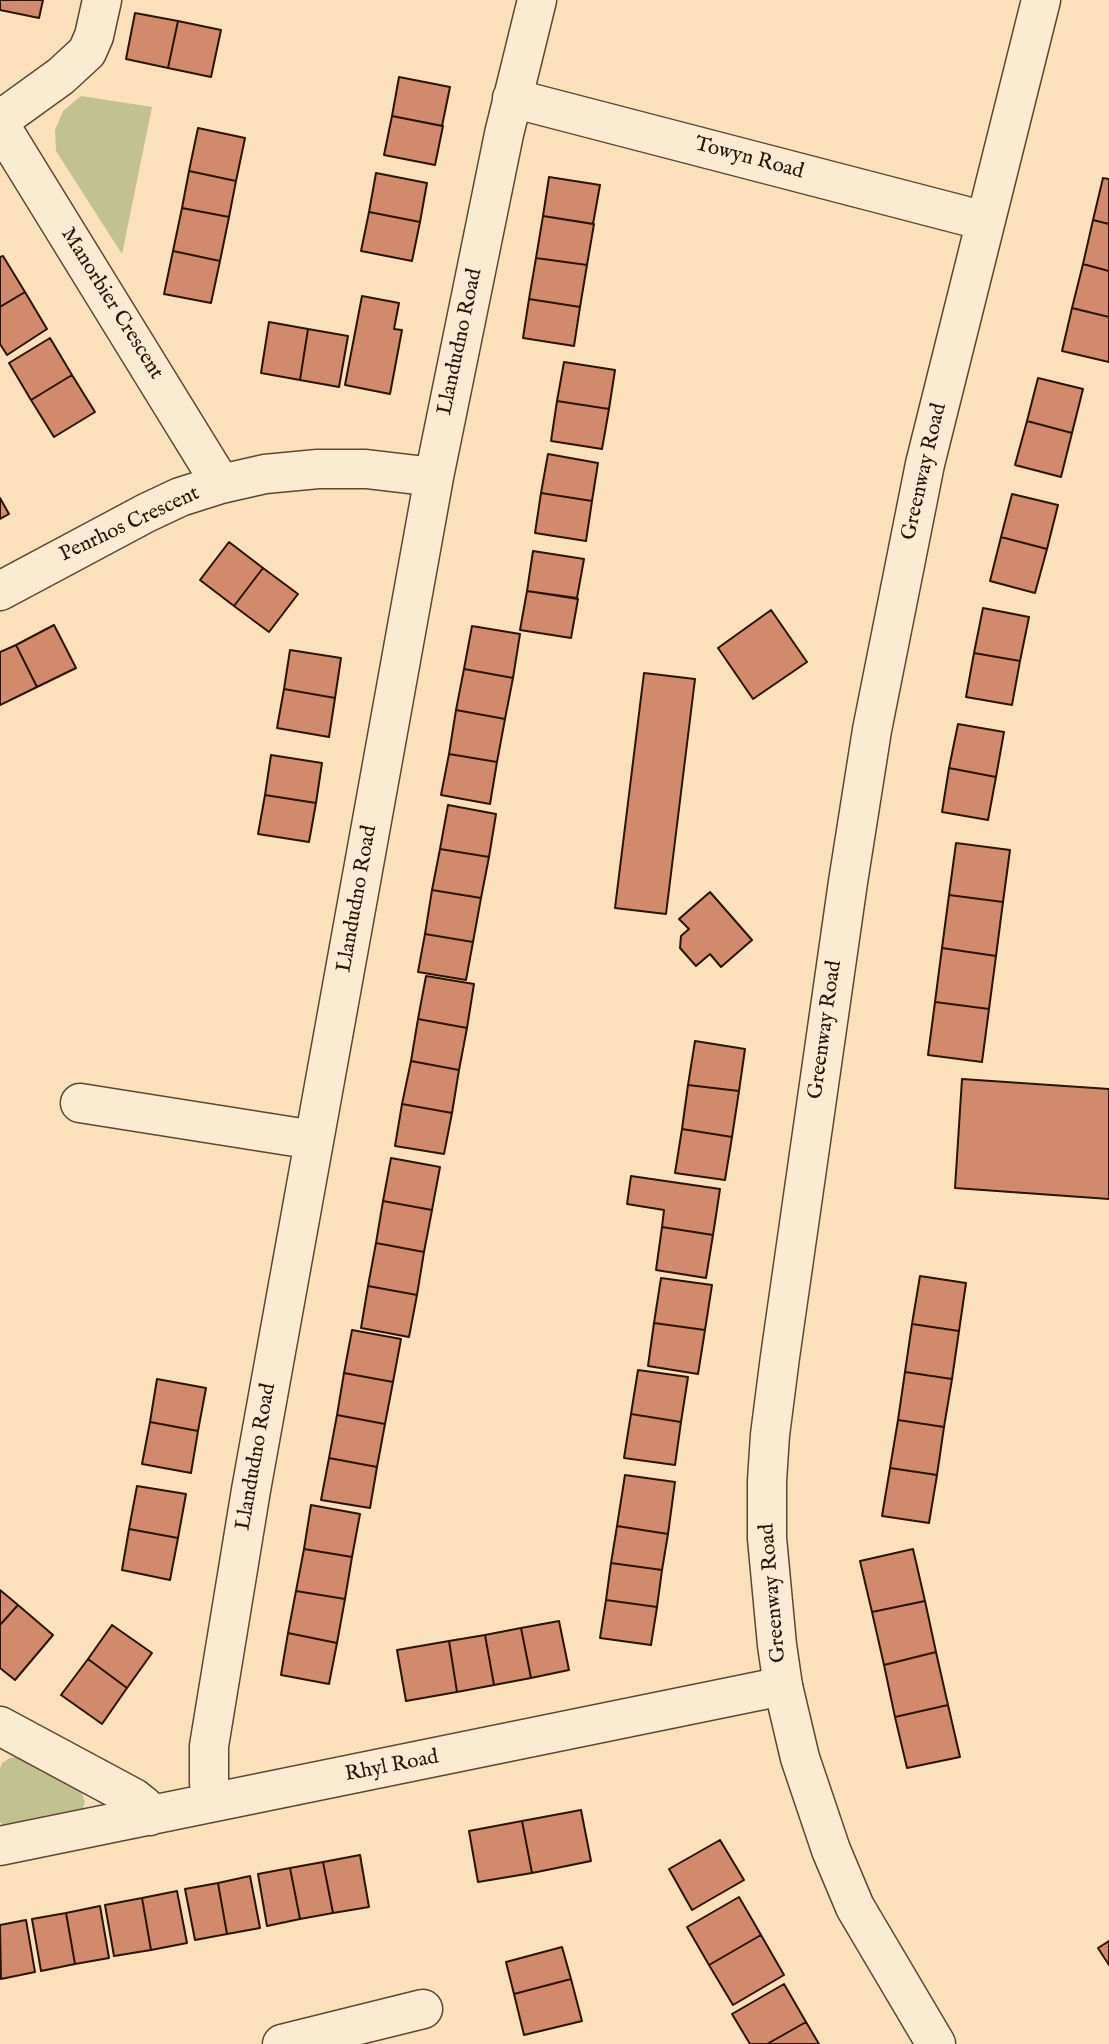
<!DOCTYPE html>
<style>
body{margin:0}
canvas{display:block;background:#fbe0bc}
</style>
<canvas width="1109" height="2044"></canvas>
<script>
const ctx = document.querySelector('canvas').getContext('2d');
ctx.lineJoin = 'round';
function fillPath(path, color) { ctx.fillStyle = color; ctx.fill(path, 'evenodd'); }
const shape = rows => new Path2D(rows.map(r => 'M' + r).join(''));
function stroke(path, color, width, dash) { ctx.strokeStyle = color; ctx.lineWidth = width; ctx.lineCap = dash ? 'butt' : 'round'; ctx.setLineDash(dash || []); ctx.stroke(path); }
function write(font, color, halo, rows, align = 'center') {
  ctx.font = font + ' "IM FELL English",serif'; ctx.lineWidth = 6; ctx.setLineDash([]); ctx.textBaseline = 'middle'; ctx.strokeStyle = halo; ctx.fillStyle = color; for (const [text, x, y, turn = 0] of rows) {
    ctx.save(); ctx.translate(x, y); ctx.rotate((+turn || 0) * Math.PI / 180); ctx.textAlign = isNaN(turn) ? turn : align; if (halo) ctx.strokeText(text, 0, 0); ctx.fillText(text, 0, 0); ctx.restore();
  }
}
fillPath(shape([
 [81,96,152,107,122,254,56,151,55,130,63,111],
 [18,1757,80,1789,85,1802,82,1812,4,1826,0,1822,0,1769,2,1763,10,1758]
]), '#c1c28f');
const building = shape([
 [0,0,43,0,39,18,0,10,0,0],
 [135,13,178,21,168,68,126,59,135,13],
 [178,21,221,30,211,77,168,68,178,21],
 [399,77,450,87,442,126,392,116,399,77],
 [392,116,443,126,435,165,384,155,392,116],
 [198,128,245,138,236,181,189,171,198,128],
 [189,171,236,181,229,217,182,208,189,171],
 [376,173,427,183,420,222,369,212,376,173],
 [549,177,600,185,593,224,543,216,549,177],
 [1103,178,1109,179,1109,224,1093,220,1103,178],
 [182,208,229,217,220,261,173,251,182,208],
 [369,212,420,222,412,261,361,251,369,212],
 [543,216,594,224,587,265,536,258,543,216],
 [1093,220,1109,224,1109,271,1083,264,1093,220],
 [173,251,220,261,211,303,164,294,173,251],
 [3,256,25,292,0,307,0,257,3,256],
 [536,258,587,265,580,307,529,299,536,258],
 [1083,264,1109,271,1109,317,1072,308,1083,264],
 [25,292,47,329,7,355,0,344,0,307,25,292],
 [362,296,399,303,394,329,402,330,390,394,345,385,362,296],
 [529,299,580,307,574,346,523,338,529,299],
 [1072,308,1109,317,1109,362,1062,351,1072,308],
 [269,322,308,329,300,380,261,373,269,322],
 [308,329,348,336,339,387,300,380,308,329],
 [50,338,72,375,31,400,9,363,50,338],
 [564,362,615,370,609,409,557,401,564,362],
 [72,375,95,412,54,437,31,400,72,375],
 [1038,378,1083,389,1072,433,1027,421,1038,378],
 [557,401,609,409,602,449,551,441,557,401],
 [1027,421,1072,433,1061,477,1015,465,1027,421],
 [548,454,598,463,592,501,541,493,548,454],
 [541,493,592,501,586,541,535,533,541,493],
 [1012,494,1058,505,1047,549,1001,537,1012,494],
 [0,498,9,514,0,519,0,498],
 [1001,537,1047,549,1035,593,990,581,1001,537],
 [229,542,263,568,234,606,200,580,229,542],
 [533,551,584,559,577,598,527,591,533,551],
 [263,568,298,594,269,632,234,606,263,568],
 [527,591,578,599,571,638,520,630,527,591],
 [983,608,1029,617,1020,661,974,653,983,608],
 [771,610,807,662,753,699,718,648,771,610],
 [54,625,76,668,37,687,16,645,54,625],
 [472,626,520,634,513,678,464,669,472,626],
 [16,645,37,687,0,705,0,652,16,645],
 [290,650,341,658,335,698,284,689,290,650],
 [974,653,1020,661,1012,705,966,697,974,653],
 [464,669,513,678,505,719,456,710,464,669],
 [644,673,695,679,666,914,615,908,644,673],
 [284,689,335,698,329,737,277,728,284,689],
 [456,710,505,719,497,762,449,754,456,710],
 [958,724,1004,732,996,777,949,768,958,724],
 [449,754,497,762,490,804,441,795,449,754],
 [271,755,322,763,316,803,265,795,271,755],
 [949,768,996,777,988,820,942,812,949,768],
 [265,795,316,803,309,842,258,834,265,795],
 [448,805,496,814,489,857,440,849,448,805],
 [956,843,1010,850,1003,902,949,895,956,843],
 [440,849,489,857,481,898,432,890,440,849],
 [432,890,481,898,473,942,425,934,432,890],
 [710,892,752,940,721,967,710,954,696,966,680,948,681,936,689,929,679,919,710,892],
 [949,895,1003,902,996,956,942,948,949,895],
 [425,934,473,942,466,980,418,972,425,934],
 [942,948,996,956,989,1009,935,1002,942,948],
 [426,976,474,984,467,1028,418,1019,426,976],
 [935,1002,989,1009,982,1062,928,1055,935,1002],
 [418,1019,467,1028,459,1070,411,1061,418,1019],
 [695,1041,745,1049,739,1091,688,1085,695,1041],
 [411,1061,459,1070,452,1113,402,1104,411,1061],
 [962,1079,1109,1089,1109,1199,955,1188,962,1079],
 [688,1085,739,1091,732,1137,682,1129,688,1085],
 [402,1104,452,1113,444,1154,395,1146,402,1104],
 [682,1129,732,1137,725,1180,675,1173,682,1129],
 [391,1158,440,1167,432,1210,383,1201,391,1158],
 [631,1176,720,1189,713,1235,662,1227,664,1210,627,1204,631,1176],
 [383,1201,432,1210,424,1252,376,1243,383,1201],
 [662,1227,713,1235,706,1278,656,1270,662,1227],
 [376,1243,424,1252,417,1295,368,1286,376,1243],
 [920,1276,966,1283,959,1331,912,1324,920,1276],
 [661,1278,712,1285,705,1330,654,1323,661,1278],
 [368,1286,417,1295,409,1337,361,1328,368,1286],
 [654,1323,705,1330,698,1374,648,1366,654,1323],
 [912,1324,959,1331,952,1379,905,1372,912,1324],
 [352,1330,401,1339,393,1382,344,1373,352,1330],
 [638,1370,688,1377,681,1422,631,1414,638,1370],
 [905,1372,952,1379,944,1427,898,1420,905,1372],
 [344,1373,393,1382,385,1424,337,1415,344,1373],
 [157,1379,206,1388,198,1431,150,1422,157,1379],
 [631,1414,681,1422,675,1465,624,1458,631,1414],
 [337,1415,385,1424,377,1467,329,1458,337,1415],
 [898,1420,944,1427,937,1475,890,1468,898,1420],
 [150,1422,198,1431,191,1473,142,1464,150,1422],
 [329,1458,377,1467,370,1508,321,1500,329,1458],
 [890,1468,937,1475,929,1523,882,1516,890,1468],
 [625,1475,675,1482,668,1534,617,1526,625,1475],
 [137,1486,186,1494,178,1538,129,1529,137,1486],
 [311,1505,360,1514,352,1557,304,1549,311,1505],
 [617,1526,668,1534,662,1570,611,1563,617,1526],
 [129,1529,178,1538,170,1580,122,1570,129,1529],
 [304,1549,352,1557,345,1599,296,1591,304,1549],
 [913,1549,925,1601,872,1612,860,1561,913,1549],
 [611,1563,662,1570,657,1607,606,1600,611,1563],
 [0,1590,18,1605,0,1625,0,1590],
 [296,1591,345,1599,337,1643,288,1633,296,1591],
 [606,1600,657,1607,651,1645,600,1638,606,1600],
 [925,1601,936,1652,884,1665,872,1612,925,1601],
 [18,1605,53,1635,15,1680,0,1668,0,1625,18,1605],
 [559,1621,569,1670,531,1678,521,1628,559,1621],
 [112,1625,152,1653,127,1688,88,1659,112,1625],
 [521,1628,531,1678,494,1685,485,1635,521,1628],
 [288,1633,337,1643,329,1684,281,1675,288,1633],
 [485,1635,494,1685,457,1692,449,1641,485,1635],
 [449,1641,457,1692,406,1701,397,1650,449,1641],
 [936,1652,948,1705,895,1717,884,1665,936,1652],
 [88,1659,127,1688,102,1724,61,1695,88,1659],
 [948,1705,960,1757,907,1768,895,1717,948,1705],
 [581,1810,591,1861,532,1873,522,1821,581,1810],
 [522,1821,532,1873,478,1882,469,1831,522,1821],
 [720,1840,744,1880,692,1910,669,1869,720,1840],
 [360,1855,369,1907,333,1913,323,1862,360,1855],
 [323,1862,333,1913,300,1919,290,1868,323,1862],
 [290,1868,300,1919,267,1926,258,1874,290,1868],
 [250,1876,260,1928,227,1934,218,1883,250,1876],
 [218,1883,227,1934,195,1940,185,1889,218,1883],
 [177,1891,187,1943,151,1950,142,1898,177,1891],
 [739,1897,761,1935,709,1965,687,1927,739,1897],
 [142,1898,151,1950,114,1956,105,1905,142,1898],
 [100,1906,109,1958,75,1964,66,1913,100,1906],
 [66,1913,75,1964,41,1971,32,1919,66,1913],
 [26,1920,35,1972,1,1979,0,1925,26,1920],
 [761,1935,784,1975,733,2005,709,1965,761,1935],
 [1109,1941,1109,1965,1098,1948,1109,1941],
 [562,1947,571,1979,514,1994,506,1962,562,1947],
 [571,1979,582,2021,524,2035,514,1994,571,1979],
 [784,1984,806,2022,767,2044,750,2044,732,2014,784,1984],
 [806,2022,819,2044,767,2044,806,2022]
]);
fillPath(building, '#d28a6c');
stroke(building, '#291302', 2);
const minor = shape([
 [512,98,985,221],
 [0,120,61,76,87,52,94,36,102,0],
 [0,125,221,484],
 [0,591,146,513,180,497,221,484,265,474,318,469,366,469,434,477],
 [80,1103,314,1140],
 [0,1726,134,1798,144,1806,150,1816],
 [215,1802,209,1783,209,1746,251,1490,434,477,504,134,537,0],
 [0,1846,783,1686],
 [282,2044,423,2009]
]);
const tertiary = shape([
 [936,2044,855,1907,831,1850,800,1758,783,1686,777,1645,767,1538,767,1481,770,1435,780,1357,848,882,872,730,925,464,1041,0]
]);
stroke(minor, '#5e4630', 41);
stroke(tertiary, '#5e4630', 41);
stroke(minor, '#fcebd3', 38);
stroke(tertiary, '#fcebd3', 38);
write('21px', '#291302', '#fcebd3', [
 ["Towyn Road",749,159,15],
 ["Manorbier Crescent",111,304,58],
 ["Llandudno Road",461,342,-78],
 ["Greenway Road",925,472,-77],
 ["Penrhos Crescent",130,525,-25],
 ["Llandudno Road",358,899,-80],
 ["Greenway Road",826,1030,-82],
 ["Llandudno Road",257,1457,-80],
 ["Greenway Road",774,1593,-95],
 ["Rhyl Road",392,1767,-11]
]);
</script>
